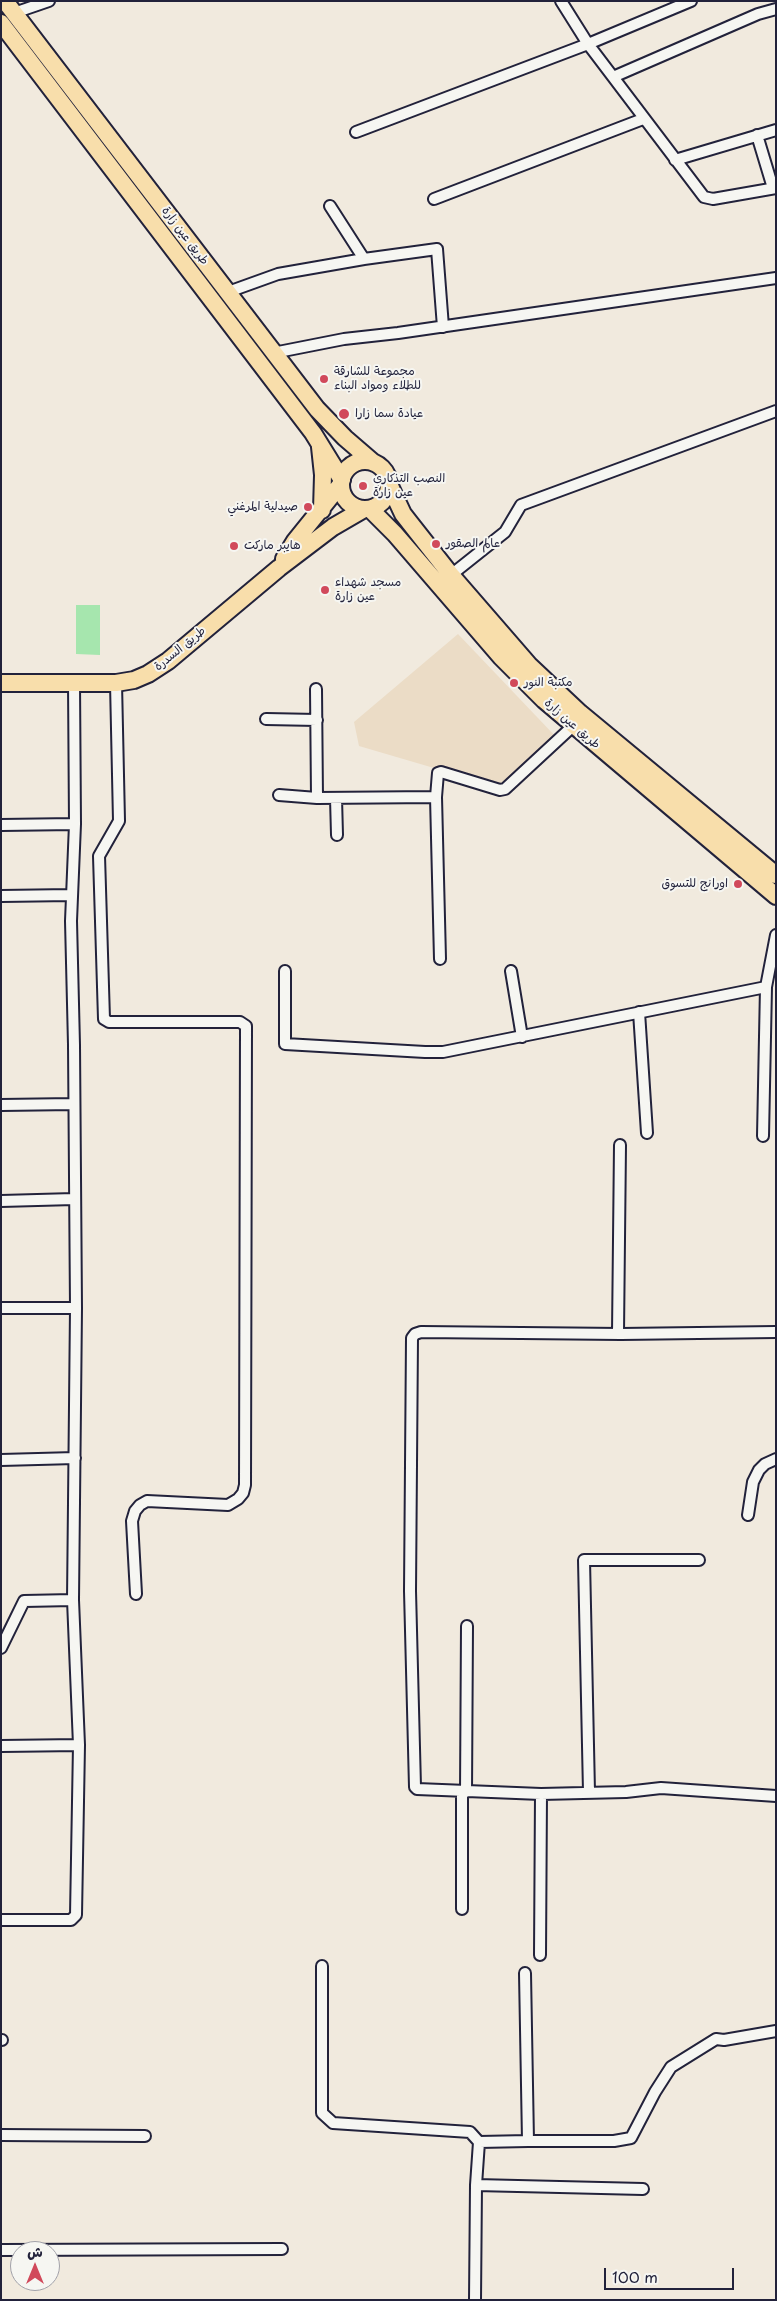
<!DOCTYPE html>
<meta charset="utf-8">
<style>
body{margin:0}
#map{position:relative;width:777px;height:2301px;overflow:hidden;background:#f1eade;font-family:"Playpen Sans","Playpen Sans Arabic",sans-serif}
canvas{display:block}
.frame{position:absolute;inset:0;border:2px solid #22223b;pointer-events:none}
.north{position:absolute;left:10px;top:2241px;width:50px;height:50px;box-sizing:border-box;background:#f6f6f2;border:1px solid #a1a1a9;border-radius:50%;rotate:0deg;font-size:14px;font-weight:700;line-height:20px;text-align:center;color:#22223b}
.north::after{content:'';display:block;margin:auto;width:18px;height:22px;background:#d1495b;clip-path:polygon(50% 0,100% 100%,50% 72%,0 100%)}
.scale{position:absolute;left:604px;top:2268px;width:130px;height:22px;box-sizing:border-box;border:2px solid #22223b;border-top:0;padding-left:6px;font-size:15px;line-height:18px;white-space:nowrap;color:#22223b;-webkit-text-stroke:4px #f6f6f2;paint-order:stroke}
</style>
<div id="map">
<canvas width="777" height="2301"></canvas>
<div class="frame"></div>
<div class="north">ش</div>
<div class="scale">100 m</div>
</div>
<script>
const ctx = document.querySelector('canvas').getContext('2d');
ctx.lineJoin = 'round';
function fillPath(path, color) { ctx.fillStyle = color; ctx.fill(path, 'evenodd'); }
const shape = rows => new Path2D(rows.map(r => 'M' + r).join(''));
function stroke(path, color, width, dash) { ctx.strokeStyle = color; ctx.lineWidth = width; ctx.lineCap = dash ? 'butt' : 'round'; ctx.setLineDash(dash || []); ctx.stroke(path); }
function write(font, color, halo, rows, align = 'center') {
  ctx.font = font + ' "Playpen Sans","Playpen Sans Arabic",sans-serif'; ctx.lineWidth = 4; ctx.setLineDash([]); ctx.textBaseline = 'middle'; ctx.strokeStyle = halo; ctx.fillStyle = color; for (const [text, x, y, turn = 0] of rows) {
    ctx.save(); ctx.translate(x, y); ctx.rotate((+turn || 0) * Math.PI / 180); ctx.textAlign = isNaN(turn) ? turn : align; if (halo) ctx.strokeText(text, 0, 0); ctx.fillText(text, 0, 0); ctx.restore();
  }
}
fillPath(shape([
 [458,634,557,738,502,788,359,746,354,722]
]), '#ebdcc6');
fillPath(shape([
 [76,605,100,605,100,655,76,654]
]), '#a6e6ae');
const street = shape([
 [561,1,588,44,704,197,713,199,776,188],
 [14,13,49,1],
 [613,77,758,14,776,9],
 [356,132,588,44,691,1],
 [757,135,773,188],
 [675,160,776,130],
 [434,199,643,119],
 [330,206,364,259],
 [228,292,278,274,364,259,437,249,443,327],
 [273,353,344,339,398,333,776,278],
 [451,575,505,532,521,505,776,411],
 [116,683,119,821,99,856,104,1019,109,1022,240,1022,246,1026,245,1485,243,1493,238,1499,228,1505,147,1501,140,1505,135,1511,132,1521,136,1594],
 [316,689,317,798],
 [266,719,317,720],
 [279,795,317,798,436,797],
 [336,798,337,835],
 [1,825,75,824],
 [1,896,71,895],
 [440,959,436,797,438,773,441,772,500,790,505,789,573,726],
 [285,971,285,1044,425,1052,443,1052,766,987],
 [511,971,522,1037],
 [639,1012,647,1133],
 [1,1105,74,1104],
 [763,1136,766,987,776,935],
 [1,1201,74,1199],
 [1,1308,76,1308],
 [776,1332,621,1334,421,1332,415,1334,412,1338,410,1591,415,1787,417,1789,541,1794,626,1792,661,1788,776,1796],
 [618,1333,620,1145],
 [1,1460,75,1458],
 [748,1515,753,1482,759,1470,765,1464,776,1459],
 [1,1648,24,1601,73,1600],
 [1,1746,79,1745],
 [466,1792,467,1626],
 [589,1792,584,1560,699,1560],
 [462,1909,462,1792],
 [1,1920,71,1920,76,1915,79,1745,73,1600,76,1308,74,1045,71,921,75,824,74,683],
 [540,1955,541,1794],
 [322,1966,322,2113,333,2123,470,2132,479,2142],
 [1,2040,2,2040],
 [1,2135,145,2136],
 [528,2141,614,2141,631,2138,655,2092,671,2067,716,2039,724,2040,776,2031],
 [476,2185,643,2189],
 [1,2250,282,2249],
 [475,2300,476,2185,479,2142,528,2141,525,1973]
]);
const primary = shape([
 [5,1,317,409,345,438,374,463],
 [1,23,313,433,342,480],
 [320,447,323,475,322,510],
 '341 485a24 24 0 1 1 48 0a24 24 0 1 1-48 0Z',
 [389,484,403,514,410,523,451,575,529,665,580,713,776,875],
 [370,509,395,534,501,657,544,700,776,896],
 [284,559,295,541,341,484],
 [1,683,116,683,134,680,148,674,168,661,279,568,333,527,364,509]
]);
stroke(street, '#22223b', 14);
stroke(primary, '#22223b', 20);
stroke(street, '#f6f6f2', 10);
stroke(primary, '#f8deab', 16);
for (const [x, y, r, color] of [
 [324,379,5,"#d1495b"],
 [344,414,6,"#d1495b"],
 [363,486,5,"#d1495b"],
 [308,507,5,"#d1495b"],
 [436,544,5,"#d1495b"],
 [234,546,5,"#d1495b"],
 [325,590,5,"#d1495b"],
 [514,683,5,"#d1495b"],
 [738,884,5,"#d1495b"]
]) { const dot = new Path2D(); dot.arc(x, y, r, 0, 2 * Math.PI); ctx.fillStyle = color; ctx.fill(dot); stroke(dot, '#f6f6f2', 2); }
write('12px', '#22223b', '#f6f6f2', [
 ["طريق عين زارة",185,236,53],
 ["طريق السدرة",180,649,-39],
 ["طريق عين زارة",572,724,41]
]);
write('12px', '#22223b', '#f6f6f2', [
 ["مجموعة للشارقة",334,372],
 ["للطلاء ومواد البناء",334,386],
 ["عيادة سما زارا",355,414],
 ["النصب التذكاري",373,479],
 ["عين زارة",373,493],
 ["صيدلية المرغني",298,507,"right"],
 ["عالم الصقور",446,544],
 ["هايبر ماركت",244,546],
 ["مسجد شهداء",335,583],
 ["عين زارة",335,597],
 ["مكتبة النور",524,683],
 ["اورانج للتسوق",728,884,"right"]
], 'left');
</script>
